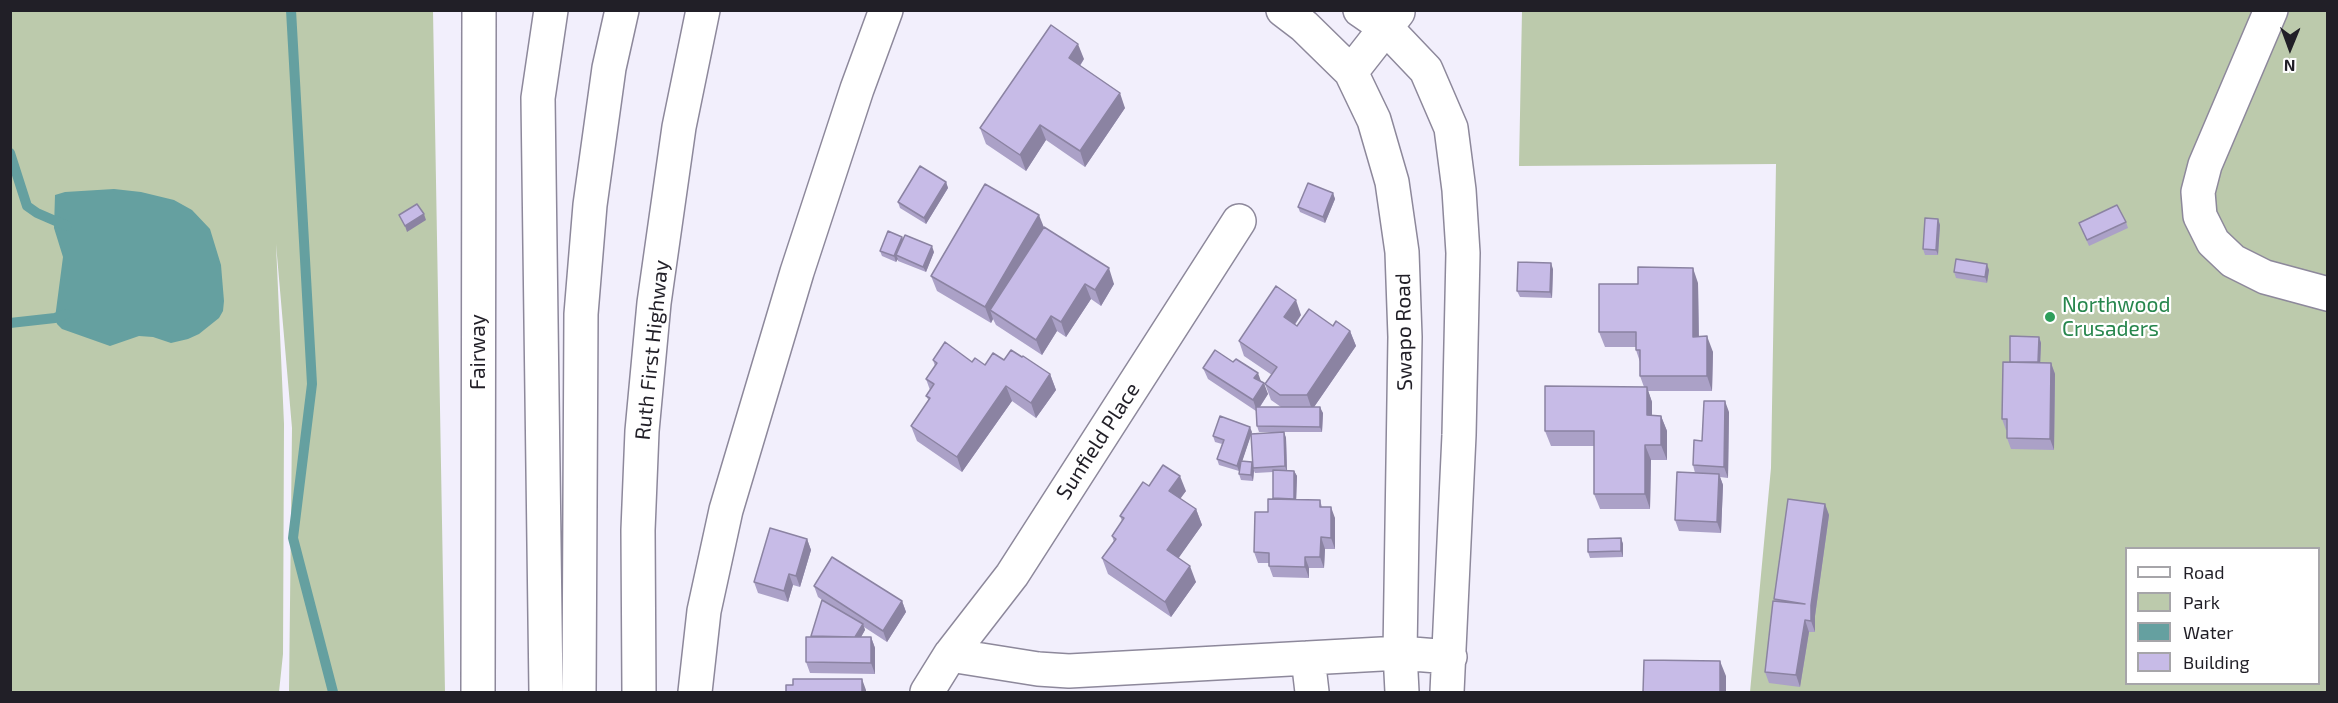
<!DOCTYPE html>
<style>
body{margin:0}
#map{position:relative;width:2338px;height:703px;overflow:hidden;background:#f2effc;font-family:"Exo 2",sans-serif}
canvas{display:block}
.frame{position:absolute;inset:0;border:12px solid #211f27;pointer-events:none}
.legend{position:absolute;left:2125px;top:547px;width:195px;height:138px;box-sizing:border-box;background:#fff;border:2px solid #a6a5a9;margin:0;padding:8px 10px;list-style:none;font-size:18px;color:#211f27}
.legend li{display:flex;align-items:center;gap:12px;height:30px}
.legend b{width:30px;border:2px solid #a6a5a9}
.north{position:absolute;left:2260px;top:18px;width:60px;height:60px;-webkit-text-stroke:4px #fff;paint-order:stroke;rotate:181deg;font-size:16px;font-weight:700;line-height:24px;text-align:center;color:#211f27}
.north::after{content:'';display:block;margin:auto;width:21px;height:27px;background:#211f27;clip-path:polygon(50% 0,100% 100%,50% 72%,0 100%)}
</style>
<div id="map">
<canvas width="2338" height="703"></canvas>
<div class="frame"></div>
<ul class="legend">
<li><b style="height:8px;background:#fff"></b>Road</li>
<li><b style="height:16px;background:#bccaac"></b>Park</li>
<li><b style="height:16px;background:#65a0a0"></b>Water</li>
<li><b style="height:16px;background:#c7bbe7"></b>Building</li>
</ul>
<div class="north">N</div>
</div>
<script>
const ctx = document.querySelector('canvas').getContext('2d');
ctx.lineJoin = 'round';
function fillPath(path, color) { ctx.fillStyle = color; ctx.fill(path, 'evenodd'); }
const shape = rows => new Path2D(rows.map(r => 'M' + r).join(''));
function stroke(path, color, width, dash) { ctx.strokeStyle = color; ctx.lineWidth = width; ctx.lineCap = dash ? 'butt' : 'round'; ctx.setLineDash(dash || []); ctx.stroke(path); }
function write(font, color, halo, rows, align = 'center') {
  ctx.font = font + ' "Exo 2",sans-serif'; ctx.lineWidth = 4.5; ctx.setLineDash([]); ctx.textBaseline = 'middle'; ctx.strokeStyle = halo; ctx.fillStyle = color; for (const [text, x, y, turn = 0] of rows) {
    ctx.save(); ctx.translate(x, y); ctx.rotate((+turn || 0) * Math.PI / 180); ctx.textAlign = isNaN(turn) ? turn : align; if (halo) ctx.strokeText(text, 0, 0); ctx.fillText(text, 0, 0); ctx.restore();
  }
}
fillPath(shape([
 [11,11,433,11,445,692,289,692,292,428,276,244,284,424,283,654,279,692,11,692],
 [1522,11,2327,11,2327,692,1750,692,1771,468,1776,164,1519,166],
 [2126,548,2318,548,2318,684,2126,684]
]), '#bccaac');
fillPath(shape([
 [114,189,141,192,174,200,192,210,210,229,221,265,224,301,223,311,219,318,199,334,188,339,171,343,153,337,139,336,110,346,62,329,57,324,55,318,63,257,54,228,55,195,65,192]
]), '#65a0a0');
stroke(shape([
 [291,10,312,384,293,538,333,692],
 [10,153,27,206,37,213,67,226],
 [10,323,55,318,66,314]
]), '#65a0a0', 10);
const minor = shape([
 [1283,10,1304,26,1351,72,1374,120,1392,182,1402,252,1405,337,1400,653,1402,692],
 [1360,10,1386,28,1426,70,1451,128,1459,190,1463,253,1459,435,1447,692],
 [2271,10,2205,165,2198,192,2200,216,2213,242,2233,261,2265,277,2328,294],
 [1351,72,1398,12],
 [1239,221,1012,575,950,655,1038,669,1069,671,1400,653,1450,657],
 [1308,658,1312,692],
 [478,692,479,10],
 [927,692,950,655]
]);
const highway = shape([
 [546,692,538,98,551,10],
 [579,692,581,314,590,205,609,68,622,10],
 [639,692,638,530,642,431,654,303,679,127,703,10],
 [695,692,704,611,726,510,797,272,857,89,886,10]
]);
stroke(minor, '#8d889b', 36);
stroke(highway, '#8d889b', 36);
stroke(minor, '#fff', 33);
stroke(highway, '#fff', 33);
fillPath(shape([
 [1084,59,1080,66,1125,108,1085,167,1046,140,1026,171,986,144,980,128],
 [946,182,948,188,926,224,900,208,898,202],
 [1333,193,1335,199,1325,223,1300,212,1298,207],
 [1938,219,1940,225,1938,255,1925,255,1923,249],
 [2126,222,2128,228,2089,246,2079,223],
 [1044,227,1114,284,1101,306,1091,299,1066,337,1057,331,1042,355,996,325,993,319,991,323,937,291,931,276],
 [902,237,903,239,934,252,926,272,898,261,898,259,896,262,882,256,880,251],
 [1553,269,1552,298,1520,297,1517,291],
 [1989,270,1987,283,1956,278,1954,272],
 [1698,283,1699,337,1713,352,1712,391,1648,391,1652,402,1652,416,1661,416,1667,431,1667,460,1651,460,1650,509,1600,509,1594,494,1594,446,1551,446,1545,431,1644,387,1640,376,1640,362,1636,350,1636,347,1605,347,1599,332],
 [1301,315,1295,325,1297,326,1333,326,1350,331,1356,346,1314,407,1323,413,1322,432,1259,432,1257,426,1256,411,1208,379,1203,368,1261,382,1268,394,1260,407,1281,407,1271,400,1265,384,1272,375,1244,356,1239,341],
 [2039,337,2041,343,2040,363,2051,363,2055,374,2054,450,2011,449,2007,438,2007,430,2006,430,2002,419],
 [933,360,972,362,985,365,1004,360,1050,374,1056,390,1036,418,1012,401,962,472,917,441,911,426,929,401,926,396,930,390,926,379,935,366],
 [1729,412,1728,478,1720,477,1723,485,1721,533,1679,531,1675,520,1695,473,1693,465,1702,441],
 [1252,432,1251,434,1284,432,1286,438,1287,470,1294,471,1297,476,1296,500,1320,500,1322,507,1335,518,1335,549,1325,549,1324,568,1309,568,1309,578,1273,577,1269,566,1269,563,1258,563,1254,552,1273,499,1273,472,1255,473,1254,471,1253,481,1241,480,1239,474,1240,466,1239,471,1219,465,1217,459,1222,444,1215,442,1213,436],
 [1251,435,1253,462,1242,461],
 [1149,486,1186,491,1180,498,1196,509,1202,525,1178,558,1196,582,1171,617,1108,574,1102,558,1114,542,1112,536,1122,521,1120,516],
 [1825,504,1829,515,1815,616,1815,632,1809,632,1800,687,1769,683,1765,672,1775,601,1774,599],
 [1621,538,1623,544,1623,557,1590,558,1588,552],
 [807,539,811,550,800,587,793,585,788,602,758,593,754,582],
 [814,586,902,601,906,612,887,642,864,627,865,630,861,637,871,637,875,648,875,674,810,673,806,662,811,637,825,602,818,597]
]), '#aba1c7');
fillPath(shape([
 [1078,44,1084,59,1074,74,1069,58],
 [1120,93,1125,108,1085,167,1080,151],
 [1040,125,1046,140,1026,171,1020,155],
 [946,182,948,188,926,224,924,218],
 [1333,193,1335,199,1325,223,1323,217],
 [424,214,426,220,407,232,405,226],
 [1039,215,1045,230,990,310,993,319,991,323,985,307],
 [1938,219,1940,225,1938,255,1936,250],
 [902,237,904,243,896,255,898,259,896,262,894,256],
 [932,246,934,252,926,272,923,267],
 [1551,263,1553,269,1552,298,1550,292],
 [1987,264,1989,270,1987,283,1985,277],
 [1109,268,1114,284,1101,306,1095,290],
 [1693,268,1698,283,1699,352,1693,337],
 [1085,284,1091,299,1066,337,1061,322],
 [1296,300,1301,315,1289,332,1284,317],
 [1051,316,1057,331,1042,355,1036,340],
 [1350,331,1356,346,1312,410,1307,395],
 [1707,336,1713,352,1712,391,1707,376],
 [2039,337,2041,343,2040,368,2038,362],
 [2051,363,2055,374,2054,450,2050,439],
 [1258,373,1262,384,1254,378],
 [1050,374,1056,390,1036,418,1031,403],
 [1264,383,1268,394,1257,411,1253,400],
 [1006,386,1012,401,962,472,957,457],
 [1647,387,1652,402,1652,431,1647,415],
 [1725,401,1729,412,1728,478,1724,467],
 [1320,407,1323,413,1322,432,1320,427],
 [1661,416,1667,431,1667,460,1661,445],
 [1250,427,1252,432,1239,471,1237,466],
 [1284,432,1286,438,1287,472,1285,466],
 [1645,445,1651,460,1650,509,1645,494],
 [1252,462,1254,471,1253,481,1251,475],
 [1294,471,1297,476,1296,505,1294,499],
 [1719,474,1723,485,1721,533,1717,522],
 [1180,476,1186,491,1175,506,1169,491],
 [1825,504,1829,515,1815,616,1815,632,1811,621,1811,605],
 [1331,507,1335,518,1335,549,1331,538],
 [1196,509,1202,525,1173,566,1167,550],
 [1321,537,1325,549,1324,568,1320,557],
 [1621,538,1623,544,1623,557,1621,551],
 [807,539,811,550,800,587,796,576],
 [1305,557,1309,568,1309,578,1305,567],
 [1190,566,1196,582,1171,617,1165,602],
 [789,574,793,585,788,602,784,591],
 [902,601,906,612,887,642,883,631],
 [1805,620,1809,632,1800,687,1796,675],
 [863,624,865,630,857,644,854,639],
 [871,637,875,648,875,674,871,663],
 [1720,661,1726,676,1726,693,1720,693],
 [862,679,866,690,866,693,862,693]
]), '#8b83a2');
const building = shape([
 [1051,25,1078,44,1069,58,1120,93,1080,151,1040,125,1020,155,980,128,1051,25],
 [920,166,946,182,924,218,898,202,920,166],
 [1308,183,1333,193,1323,217,1298,207,1308,183],
 [985,184,1039,215,985,307,931,276,985,184],
 [417,204,424,214,405,226,399,215,417,204],
 [2117,205,2126,222,2087,240,2079,223,2117,205],
 [1925,218,1938,219,1936,250,1923,249,1925,218],
 [1044,227,1109,268,1095,290,1085,284,1061,322,1051,316,1036,340,990,310,1044,227],
 [888,231,902,237,894,256,880,251,888,231],
 [905,235,932,246,923,267,896,255,905,235],
 [1956,259,1987,264,1985,277,1954,272,1956,259],
 [1518,262,1551,263,1550,292,1517,291,1518,262],
 [1638,267,1693,268,1693,337,1707,336,1707,376,1640,376,1640,350,1636,350,1636,332,1599,332,1599,284,1638,284,1638,267],
 [1276,286,1296,300,1284,317,1297,326,1309,309,1333,326,1336,321,1350,331,1307,395,1280,395,1265,384,1277,367,1239,341,1276,286],
 [2010,336,2039,337,2038,362,2010,362,2010,336],
 [945,342,972,362,975,358,985,365,993,353,1004,360,1011,350,1022,357,1023,356,1050,374,1031,403,1006,386,957,457,911,426,930,398,926,396,934,384,926,379,937,363,933,360,945,342],
 [1215,350,1233,362,1236,359,1258,373,1254,378,1264,383,1253,400,1203,368,1215,350],
 [2003,362,2051,363,2050,439,2007,438,2007,419,2002,419,2003,362],
 [1545,386,1647,387,1647,415,1661,416,1661,445,1645,445,1645,494,1594,494,1594,431,1545,431,1545,386],
 [1704,401,1725,401,1724,467,1693,465,1694,440,1702,441,1704,401],
 [1256,407,1320,407,1320,427,1257,426,1256,407],
 [1220,416,1250,427,1237,466,1217,459,1224,440,1213,436,1220,416],
 [1284,432,1285,466,1253,468,1251,434,1284,432],
 [1241,461,1252,462,1251,475,1239,474,1241,461],
 [1163,465,1180,476,1169,491,1196,509,1167,550,1190,566,1165,602,1102,558,1116,539,1112,536,1124,518,1120,516,1143,482,1149,486,1163,465],
 [1273,470,1294,471,1294,499,1273,498,1273,470],
 [1677,472,1719,474,1717,522,1675,520,1677,472],
 [1268,499,1320,500,1320,507,1331,507,1331,538,1321,537,1320,557,1305,557,1305,567,1269,566,1269,553,1254,552,1255,512,1268,512,1268,499],
 [1788,499,1825,504,1811,605,1811,621,1805,620,1796,675,1765,672,1773,601,1805,604,1774,599,1788,499],
 [770,528,807,539,796,576,789,574,784,591,754,582,770,528],
 [1621,538,1621,551,1588,552,1588,539,1621,538],
 [832,557,902,601,883,631,814,586,832,557],
 [822,600,863,624,855,637,811,636,822,600],
 [806,637,871,637,871,663,806,662,806,637],
 [1644,660,1720,661,1720,693,1643,692,1644,660],
 [793,679,862,679,862,693,786,693,786,685,793,685,793,679]
]);
fillPath(building, '#c7bbe7');
stroke(building, '#8b83a2', 1.5);
for (const [x, y, r, color] of [
 [2050,317,6,"#2e9e5b"]
]) { const dot = new Path2D(); dot.arc(x, y, r, 0, 2 * Math.PI); ctx.fillStyle = color; ctx.fill(dot); stroke(dot, '#fff', 2); }
write('21px', '#27864d', '#fff', [
 ["Northwood",2062,305],
 ["Crusaders",2062,329]
], 'left');
write('21px', '#211f27', '#fff', [
 ["Swapo Road",1404,332,-91],
 ["Ruth First Highway",652,350,-84],
 ["Fairway",478,352,-90],
 ["Sunfield Place",1098,441,-57]
]);
</script>
